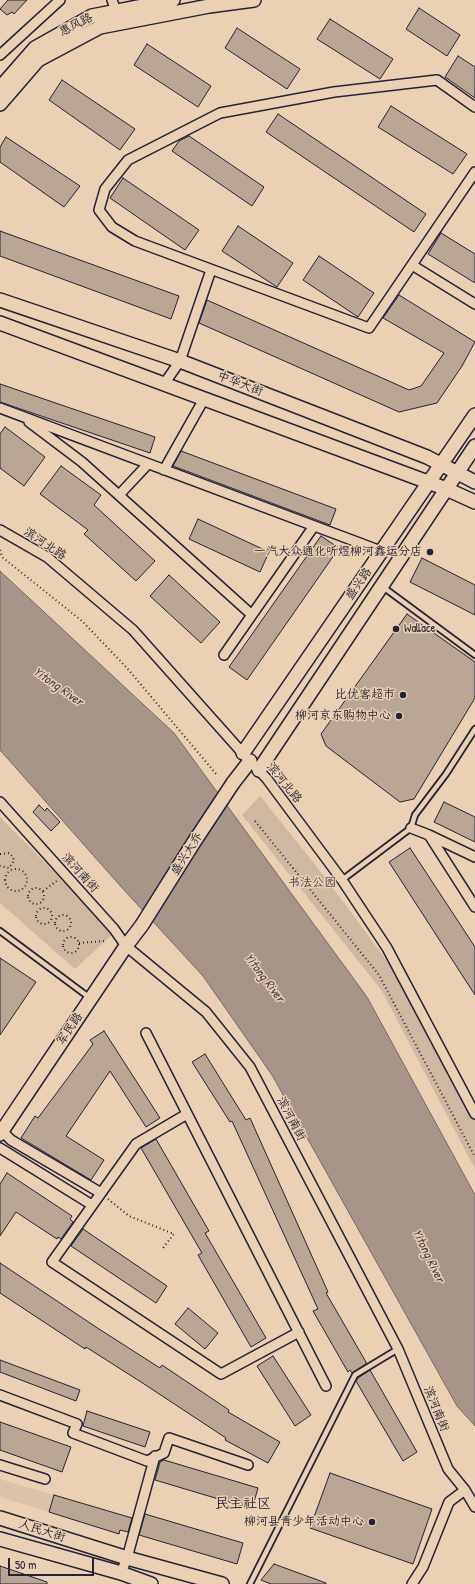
<!DOCTYPE html>
<meta charset="utf-8">
<style>
body{margin:0}
#map{position:relative;width:475px;height:1584px;overflow:hidden;background:#ebd1b3;font-family:"Patrick Hand",sans-serif}
canvas{display:block}
.scale{position:absolute;left:8px;top:1558px;width:86px;height:18px;box-sizing:border-box;border:2px solid #22223b;border-top:0;padding-left:5px;font-size:12px;line-height:14px;white-space:nowrap;color:#22223b;-webkit-text-stroke:3px #ebd1b3;paint-order:stroke}
</style>
<div id="map">
<canvas width="475" height="1584"></canvas>
<div class="scale">50 m</div>
</div>
<script>
const ctx = document.querySelector('canvas').getContext('2d');
ctx.lineJoin = 'round';
function fillPath(path, color) { ctx.fillStyle = color; ctx.fill(path, 'evenodd'); }
const shape = rows => new Path2D(rows.map(r => 'M' + r).join(''));
function stroke(path, color, width, dash) { ctx.strokeStyle = color; ctx.lineWidth = width; ctx.lineCap = dash ? 'butt' : 'round'; ctx.setLineDash(dash || []); ctx.stroke(path); }
function write(font, color, halo, rows, align = 'center') {
  ctx.font = font + ' "Patrick Hand","LXGW WenKai TC",sans-serif'; ctx.lineWidth = 3; ctx.setLineDash([]); ctx.textBaseline = 'middle'; ctx.strokeStyle = halo; ctx.fillStyle = color; for (const [text, x, y, turn = 0] of rows) {
    ctx.save(); ctx.translate(x, y); ctx.rotate((+turn || 0) * Math.PI / 180); ctx.textAlign = isNaN(turn) ? turn : align; if (halo) ctx.strokeText(text, 0, 0); ctx.fillText(text, 0, 0); ctx.restore();
  }
}
fillPath(shape([
 [0,1479,54,1495,49,1512,0,1497]
]), '#dcc4aa');
fillPath(shape([
 [260,796,324,876,390,965,475,1120,475,1169,382,991,242,815],
 [0,817,114,933,75,969,0,903]
]), '#ceb8a2');
const water = shape([
 [0,571,174,733,367,997,475,1195,475,1426,457,1406,272,1075,203,976,124,890,0,750,0,571]
]);
fillPath(water, '#a7958a');
stroke(water, '#72676a', 1);
const building = shape([
 [8,0,27,0,14,14,12,12,7,15,0,9,8,0],
 [419,8,460,35,447,56,406,29,419,8],
 [330,19,393,59,380,79,317,39,330,19],
 [237,28,300,69,287,89,225,48,237,28],
 [147,44,211,86,198,107,134,65,147,44],
 [458,56,475,67,475,98,445,77,458,56],
 [62,80,135,129,120,150,49,100,62,80],
 [391,106,467,154,453,174,378,127,391,106],
 [278,114,426,214,414,232,266,132,278,114],
 [189,136,264,187,252,206,172,151,179,141,189,136],
 [6,137,80,186,64,207,0,162,0,147,6,137],
 [123,178,199,230,185,250,110,198,123,178],
 [238,226,293,263,277,287,222,251,238,226],
 [0,231,179,296,171,319,0,256,0,231],
 [441,233,475,254,475,283,428,254,441,233],
 [319,256,374,293,358,317,303,280,319,256],
 [399,295,475,342,462,366,437,403,399,412,199,323,207,300,409,390,421,386,444,353,383,318,399,295],
 [0,384,155,437,150,453,0,402,0,384],
 [5,427,45,457,24,486,0,468,0,434,5,427],
 [181,451,336,509,330,525,173,466,181,451],
 [61,466,101,495,94,505,155,561,136,581,84,534,88,530,40,494,61,466],
 [198,519,269,552,260,572,189,539,198,519],
 [321,536,339,548,247,680,229,667,321,536],
 [422,558,475,585,475,615,410,582,422,558],
 [169,575,220,622,201,643,150,596,169,575],
 [407,614,475,662,475,698,414,799,400,802,326,746,321,734,407,614],
 [444,802,475,817,475,842,434,822,444,802],
 [39,805,45,811,47,808,60,822,51,831,33,812,39,805],
 [410,848,475,947,475,995,389,862,410,848],
 [0,958,36,982,0,1035,0,958],
 [104,1031,160,1118,146,1127,110,1071,66,1136,104,1160,91,1180,21,1138,35,1116,38,1118,93,1044,90,1040,104,1031],
 [205,1054,246,1120,250,1118,328,1292,326,1293,366,1362,366,1364,352,1373,350,1370,348,1372,313,1311,318,1309,232,1121,230,1122,192,1062,205,1054],
 [156,1139,209,1231,205,1233,266,1338,251,1347,198,1255,202,1253,141,1148,156,1139],
 [7,1173,72,1216,70,1219,73,1222,61,1239,58,1237,57,1239,16,1212,0,1236,0,1184,7,1173],
 [83,1229,167,1286,156,1303,71,1246,83,1229],
 [0,1263,99,1329,160,1368,162,1365,229,1410,228,1412,280,1442,268,1463,225,1440,226,1438,141,1382,86,1347,85,1349,0,1293,0,1263],
 [188,1308,218,1333,205,1349,175,1324,188,1308],
 [273,1356,311,1415,295,1426,257,1366,273,1356],
 [0,1360,80,1390,76,1401,0,1372,0,1360],
 [370,1370,417,1452,403,1461,356,1381,358,1378,370,1370],
 [87,1411,150,1432,145,1447,83,1426,87,1411],
 [0,1422,71,1447,62,1472,0,1450,0,1422],
 [164,1460,258,1488,252,1509,155,1480,160,1462,164,1460],
 [330,1473,432,1509,413,1564,310,1528,330,1473],
 [54,1495,132,1518,128,1532,120,1530,119,1534,49,1512,54,1495],
 [145,1514,243,1543,237,1564,139,1535,145,1514],
 [274,1564,326,1583,326,1584,271,1584,261,1580,274,1564],
 [0,1566,47,1582,47,1584,0,1584,0,1566]
]);
fillPath(building, '#b9a695');
stroke(building, '#22223b', 1);
const lane = shape([
 [383,587,475,655],
 [342,880,411,828,415,815,446,774,475,729],
 [0,931,90,998],
 [250,1584,355,1375,398,1349]
]);
const street = shape([
 [112,0,116,11],
 [0,55,60,0],
 [475,107,437,80,334,92,220,113,128,160,105,189,99,210,112,227,135,241,369,328,475,172],
 [412,265,475,304],
 [164,384,180,361,211,270],
 [0,408,381,551],
 [29,422,82,462,252,615],
 [164,470,204,399],
 [119,495,148,464],
 [0,530,47,557,133,630,246,757],
 [224,655,314,526],
 [255,766,267,779,342,880,387,948,475,1114],
 [0,802,114,929,126,946,206,1012,250,1067,398,1349,448,1469,465,1490,475,1507],
 [411,828,429,835,475,857],
 [429,835,475,907],
 [146,1033,326,1386],
 [187,1114,136,1144,52,1262,221,1374,299,1332],
 [2,1131,11,1140,101,1193],
 [0,1148,92,1205],
 [0,1395,77,1424,73,1433,147,1461,164,1453,169,1438,248,1465],
 [0,1465,45,1479],
 [121,1573,127,1558,155,1456],
 [412,1584,423,1567,449,1502,465,1490]
]);
const secondary = shape([
 [0,88,35,48,92,16,173,0],
 [0,104,38,60,100,27,209,6,254,0],
 [0,300,180,361,427,457,475,482],
 [0,323,444,488,475,502],
 [243,753,475,415],
 [259,770,475,446],
 [233,783,250,761],
 [0,1134,126,946,142,925],
 [0,1518,127,1558,222,1584],
 [0,1539,121,1573,151,1584]
]);
stroke(lane, '#22223b', 8);
stroke(street, '#22223b', 12);
stroke(secondary, '#22223b', 16);
stroke(shape([
 [0,550,2,557,82,621,127,668,217,775],
 [255,821,379,975,475,1157],
 [0,854,9,853,13,857,14,861,9,868,0,866],
 '5 880a11 11 0 1 1 22 0a11 11 0 1 1-22 0Z',
 '28 896a8 8 0 1 1 16 0a8 8 0 1 1-16 0Z',
 [43,891,58,880],
 '36 916a8 8 0 1 1 16 0a8 8 0 1 1-16 0Z',
 '55 923a8 8 0 1 1 16 0a8 8 0 1 1-16 0Z',
 '63 945a8 8 0 1 1 16 0a8 8 0 1 1-16 0Z',
 [79,943,104,941],
 [108,1199,129,1216,174,1234,163,1248]
]), '#22223b', 2, [1, 3]);
stroke(lane, '#ebd1b3', 4.5);
stroke(street, '#ebd1b3', 9);
stroke(secondary, '#ebd1b3', 13);
const secondaryBridge = shape([
 [142,925,194,842,233,783]
]);
stroke(secondaryBridge, '#22223b', 16, []);
stroke(secondaryBridge, '#ebd1b3', 13);
for (const [x, y, r, color] of [
 [430,552,4,"#22223b"],
 [396,629,4,"#22223b"],
 [403,695,4,"#22223b"],
 [399,716,4,"#22223b"],
 [372,1522,4,"#22223b"]
]) { const dot = new Path2D(); dot.arc(x, y, r, 0, 2 * Math.PI); ctx.fillStyle = color; ctx.fill(dot); stroke(dot, '#ebd1b3', 1.5); }
write('12px', '#22223b', '#ebd1b3', [
 ["惠风路",76,25,-27],
 ["中华大街",240,384,21],
 ["滨河北路",45,544,34],
 ["盛兴路",359,584,-55],
 ["滨河北路",284,783,51],
 ["盛兴大乔",187,854,-58],
 ["滨河南街",80,873,48],
 ["军民路",70,1029,-56],
 ["滨河南街",291,1119,62],
 ["滨河南街",436,1409,68],
 ["人民大街",42,1531,18]
]);
write('12px', '#22223b', '#ebd1b3', [
 ["一汽大众通化听煜柳河鑫运分店",422,552],
 ["Wallace",404,629,"left"],
 ["比优客超市",395,695],
 ["柳河京东购物中心",391,716],
 ["柳河县青少年活动中心",364,1522]
], 'right');
write('12px', '#444050', '#ebd1b3', [
 ["书法公园",312,883]
]);
write('italic 13px', '#433f4f', '#ebd1b3', [
 ["Yitong River",58,687,35],
 ["Yitong River",264,978,53],
 ["Yitong River",428,1256,64]
]);
write('14px', '#22223b', '#ebd1b3', [
 ["民主社区",243,1504]
]);
</script>
